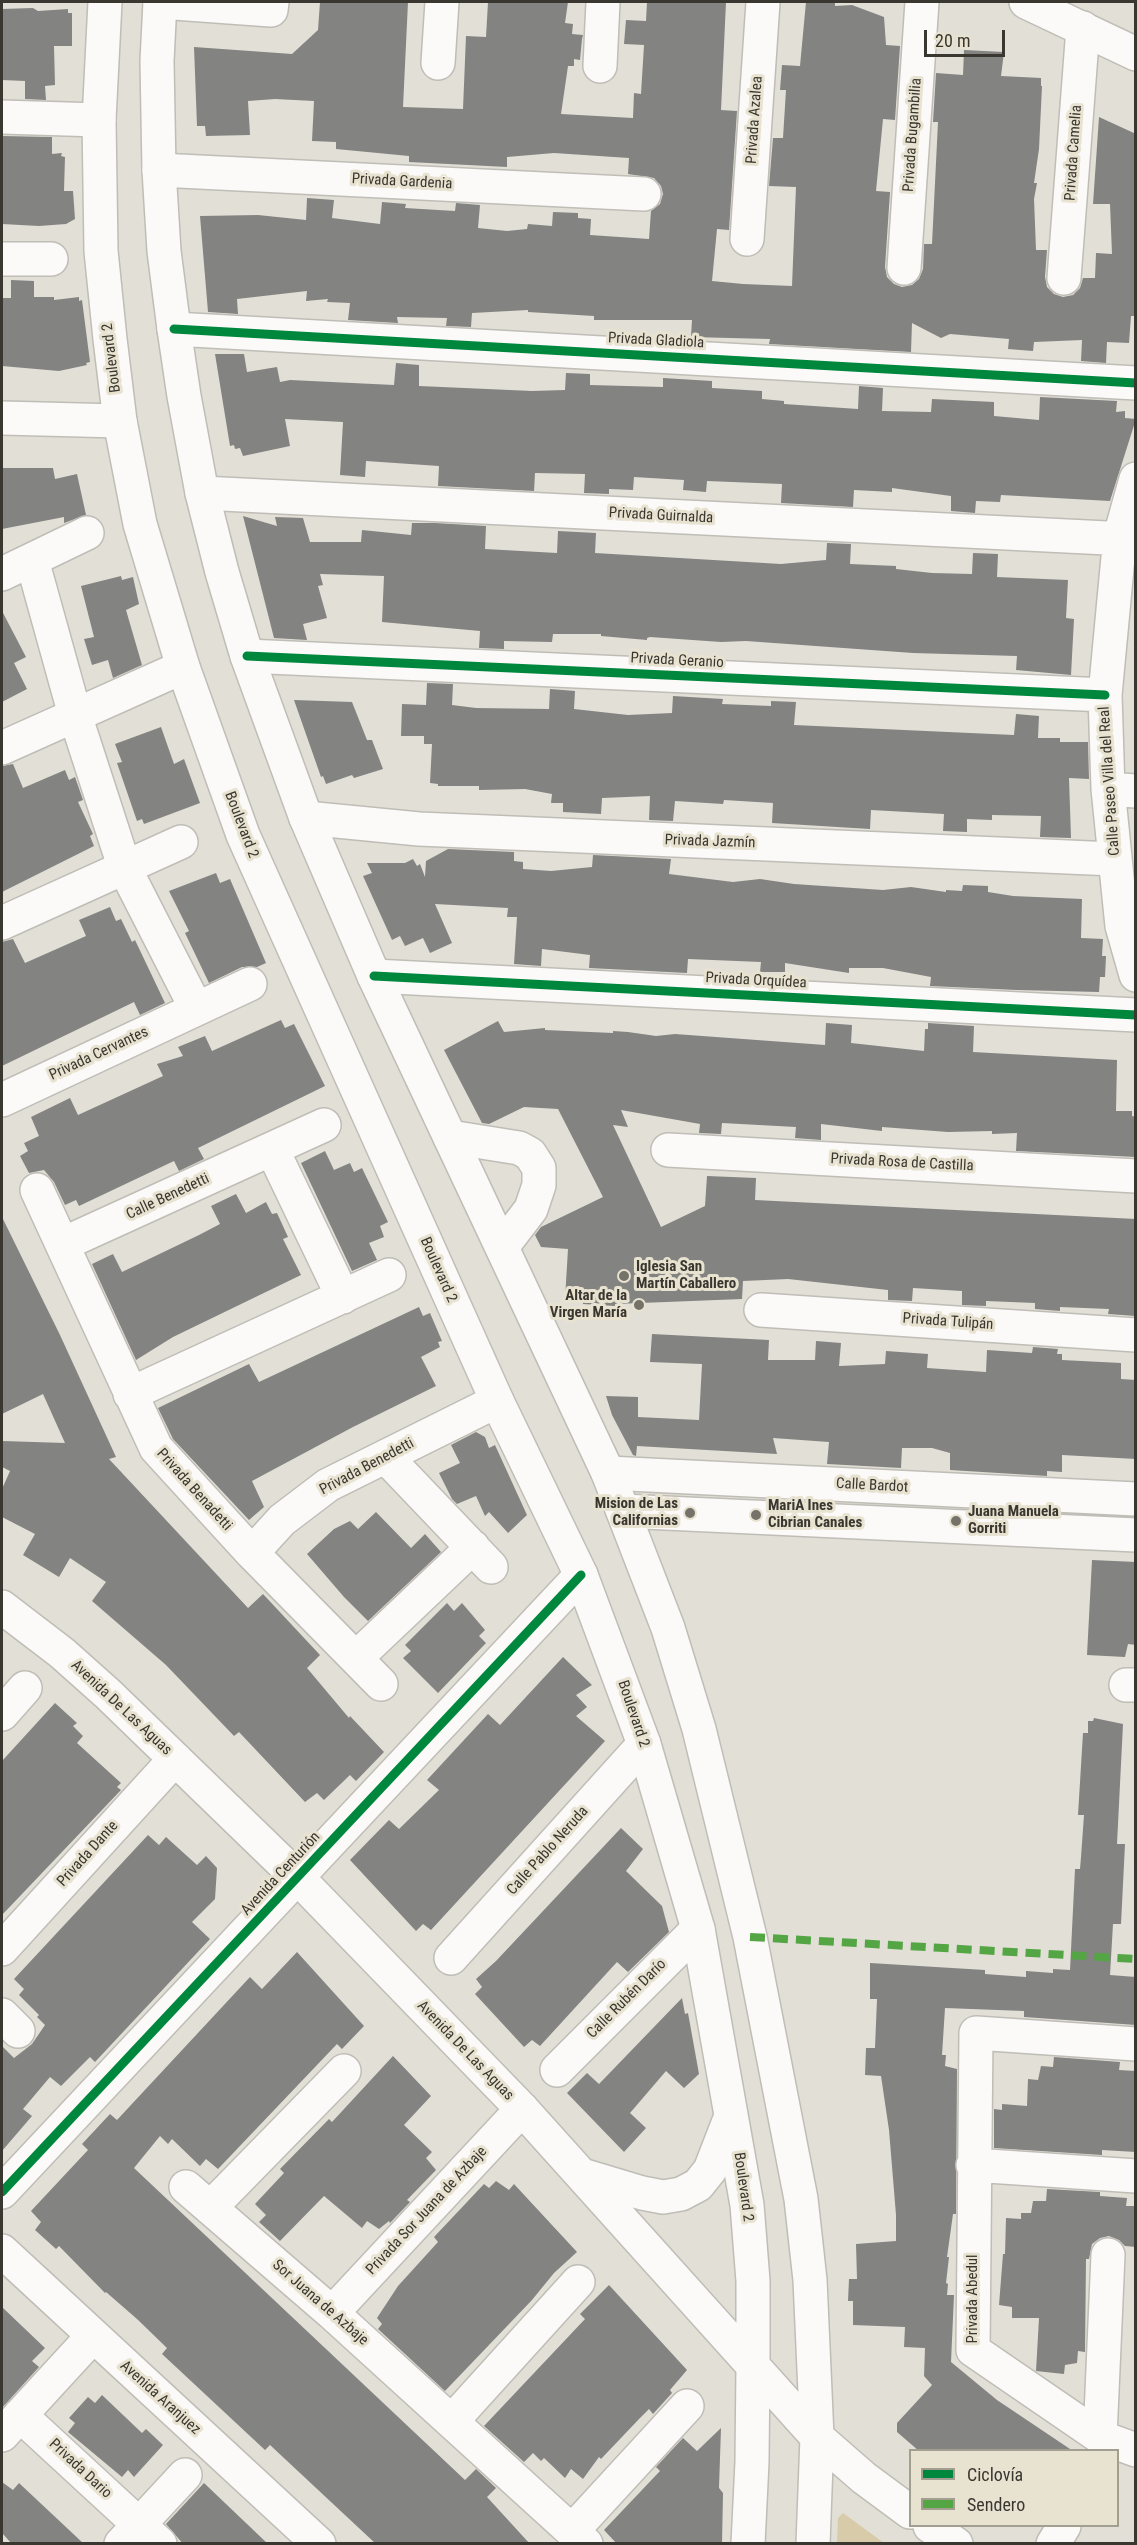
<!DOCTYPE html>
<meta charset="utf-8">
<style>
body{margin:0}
#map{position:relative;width:1137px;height:2545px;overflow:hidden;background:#e2dfd6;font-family:"Roboto Condensed",sans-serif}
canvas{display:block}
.frame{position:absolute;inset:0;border:3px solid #3a3730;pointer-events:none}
.legend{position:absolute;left:909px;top:2449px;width:210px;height:78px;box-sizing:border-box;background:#e8e2d0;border:2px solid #a29e90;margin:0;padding:8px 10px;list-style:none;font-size:18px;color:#3a3730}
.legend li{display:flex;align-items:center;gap:12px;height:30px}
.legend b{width:30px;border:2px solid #a29e90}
.scale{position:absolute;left:924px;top:30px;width:81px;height:27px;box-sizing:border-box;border:3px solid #3a3730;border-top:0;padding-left:8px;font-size:18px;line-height:21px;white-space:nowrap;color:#3a3730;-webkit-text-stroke:4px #e8e2d0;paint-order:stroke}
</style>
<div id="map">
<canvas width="1137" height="2545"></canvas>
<div class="frame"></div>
<ul class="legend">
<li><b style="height:8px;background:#00873e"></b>Ciclovía</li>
<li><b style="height:8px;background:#54a644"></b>Sendero</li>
</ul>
<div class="scale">20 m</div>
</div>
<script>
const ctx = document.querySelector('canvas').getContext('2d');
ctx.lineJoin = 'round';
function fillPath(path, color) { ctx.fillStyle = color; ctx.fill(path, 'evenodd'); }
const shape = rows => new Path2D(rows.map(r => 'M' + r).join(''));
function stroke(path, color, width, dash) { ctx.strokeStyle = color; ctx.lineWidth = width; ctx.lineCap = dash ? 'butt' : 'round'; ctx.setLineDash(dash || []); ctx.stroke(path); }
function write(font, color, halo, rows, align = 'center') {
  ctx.font = font + ' "Roboto Condensed",sans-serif'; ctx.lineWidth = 6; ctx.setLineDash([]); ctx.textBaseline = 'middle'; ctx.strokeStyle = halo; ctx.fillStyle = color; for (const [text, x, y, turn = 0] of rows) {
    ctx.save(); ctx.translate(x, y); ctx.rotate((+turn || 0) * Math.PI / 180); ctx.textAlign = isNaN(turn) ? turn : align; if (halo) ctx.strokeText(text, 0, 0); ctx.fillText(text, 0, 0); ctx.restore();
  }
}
fillPath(shape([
 [843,2513,884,2543,837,2543,838,2518]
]), '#d8cba9');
fillPath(shape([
 [320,2,408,2,403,107,463,109,466,36,486,37,488,2,568,2,565,23,573,24,572,34,583,35,582,39,580,60,574,59,574,66,568,66,561,114,633,118,634,93,641,94,644,45,624,44,626,20,646,21,647,2,726,2,721,110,737,111,729,230,717,229,712,281,743,284,792,286,796,187,769,186,773,138,783,138,786,90,780,90,782,65,800,66,806,2,835,2,835,6,852,5,884,17,886,45,900,46,895,120,883,119,876,191,890,192,885,267,887,277,894,284,902,287,912,285,919,279,923,269,924,244,932,244,938,122,933,122,936,73,963,75,964,50,1004,52,1001,76,1041,78,1041,86,1042,86,1039,149,1034,183,1037,183,1034,199,1036,250,1047,250,1045,277,1047,287,1054,294,1063,297,1073,295,1080,288,1083,278,1095,278,1096,253,1112,254,1110,204,1093,204,1099,117,1136,134,1136,296,1134,316,1131,316,1129,343,1107,342,1106,363,1081,361,1082,340,1034,342,1033,351,1008,349,1009,339,950,334,941,338,912,323,911,352,769,344,770,339,691,337,692,320,594,320,594,316,528,312,528,310,472,313,471,327,446,326,447,318,397,317,398,323,348,320,350,303,327,302,328,299,306,301,307,291,237,299,238,314,208,312,200,216,258,215,306,220,307,198,334,200,332,218,380,224,382,202,406,204,405,208,455,211,456,203,480,205,478,228,507,231,527,229,528,224,552,226,553,212,578,213,578,218,591,219,590,235,649,239,651,211,660,204,663,194,661,186,654,178,628,174,629,158,554,153,507,157,507,167,409,162,409,156,336,149,336,142,312,141,314,101,275,99,248,101,250,135,206,136,205,126,197,126,194,47,292,54,318,30],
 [33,8,38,11,68,9,68,13,72,13,72,46,54,46,55,85,45,86,46,100,25,99,25,81,2,80,2,9],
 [2,136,52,137,52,154,62,153,61,156,65,157,64,191,73,191,75,219,66,224,39,226,2,224],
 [11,280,34,281,34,297,54,297,54,300,79,297,79,301,82,300,90,362,86,363,87,365,59,371,2,366,2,298,11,298],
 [215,354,244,354,247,372,277,367,280,382,290,380,394,385,396,363,419,365,419,386,532,391,565,390,566,373,590,374,590,385,663,387,663,378,712,381,712,388,762,391,762,399,784,401,784,404,858,409,859,386,883,388,882,411,931,412,932,399,994,402,994,416,1039,420,1040,397,1117,401,1116,412,1125,411,1125,418,1136,419,1110,501,1001,495,1000,502,976,501,975,513,951,511,951,496,892,488,892,492,854,490,853,507,781,503,782,484,707,481,706,492,683,490,684,480,634,477,633,490,609,489,609,494,584,493,585,474,535,473,534,491,438,486,439,466,366,461,365,477,340,475,343,422,285,419,290,446,243,456,240,448,235,449,234,445,230,446],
 [2,468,53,468,55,479,77,474,86,515,64,523,64,517,2,529],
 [243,516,277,526,275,517,303,518,310,542,361,542,362,530,411,535,412,523,435,523,486,526,485,549,557,553,558,531,596,533,595,553,781,564,826,560,827,543,851,544,850,564,896,566,896,569,932,573,972,574,973,553,998,554,997,577,1068,580,1066,618,1074,619,1071,675,1016,670,1017,656,913,653,746,641,721,642,650,637,647,638,647,640,601,636,601,634,553,634,552,642,504,641,504,649,479,648,480,631,382,622,384,576,320,574,323,585,318,586,327,618,303,624,307,640,274,638],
 [121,576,122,580,133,577,139,604,126,610,142,665,113,678,108,660,92,665,84,639,94,637,81,586],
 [2,611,26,657,14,663,27,689,2,702],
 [427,683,453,684,452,705,476,708,549,709,550,689,575,691,574,709,628,715,672,713,673,696,723,699,722,704,771,706,771,701,796,702,794,725,1014,735,1016,714,1039,716,1038,738,1060,738,1060,742,1088,742,1089,779,1069,778,1071,838,1040,837,1041,816,992,815,992,820,967,819,967,832,943,831,944,814,871,810,870,829,772,823,773,803,724,800,723,804,675,801,673,821,649,820,650,796,602,798,601,814,563,812,563,803,551,803,552,794,525,789,479,790,479,786,438,786,438,784,430,783,432,744,424,744,424,736,401,736,402,704,426,705],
 [294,700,352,702,367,740,372,740,383,769,354,778,352,775,326,784,323,776,321,777],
 [161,727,174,764,184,759,200,803,144,824,142,819,137,821,117,763,122,762,115,744],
 [13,764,23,788,65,770,69,780,75,777,83,800,78,802,93,834,90,836,94,846,2,892,2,766],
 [448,849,514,852,514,861,523,862,523,869,551,871,592,867,593,855,671,859,669,874,733,882,760,879,794,884,883,890,911,887,946,892,946,890,962,891,963,885,988,886,988,892,1013,896,1082,899,1081,938,1103,939,1102,956,1106,956,1105,977,1100,977,1099,992,1017,990,930,986,931,977,883,968,849,968,849,973,785,963,785,972,760,972,761,962,688,959,687,973,589,968,590,955,542,949,541,966,514,964,517,917,507,917,508,908,472,906,435,904,452,943,430,953,423,938,405,946,400,936,392,940,363,876,372,873,367,863,405,863,413,859,417,866,420,864,425,877,426,861],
 [216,873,220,883,230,879,266,963,257,967,242,967,209,983,185,933,189,931,169,891],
 [110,907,116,921,121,919,132,942,135,940,165,1003,140,1015,134,1002,2,1066,2,942,13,939,25,963,86,936,79,920],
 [281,1020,285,1028,294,1024,325,1086,198,1148,204,1159,179,1171,174,1161,79,1206,76,1200,65,1205,54,1182,44,1170,29,1173,20,1156,28,1151,24,1143,39,1136,31,1117,70,1098,78,1115,163,1076,157,1064,183,1056,178,1047,205,1036,212,1051],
 [498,1021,504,1032,545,1028,545,1030,613,1033,613,1031,628,1032,656,1036,675,1034,825,1045,826,1023,852,1025,851,1043,924,1051,925,1029,928,1029,928,1023,974,1026,973,1052,1117,1060,1116,1111,1132,1111,1132,1116,1136,1117,1136,1157,1016,1151,1017,1133,992,1134,992,1131,948,1132,882,1127,882,1131,821,1124,821,1140,795,1138,796,1127,722,1123,721,1134,699,1133,700,1124,621,1110,628,1127,613,1125,661,1227,705,1206,707,1176,756,1178,755,1200,1136,1219,1136,1316,1108,1314,1109,1309,1060,1307,1060,1311,1035,1309,1035,1303,986,1301,986,1306,962,1305,962,1291,913,1288,912,1301,888,1300,888,1290,788,1279,743,1281,742,1299,615,1304,615,1306,583,1304,583,1300,565,1299,568,1249,541,1247,535,1235,541,1227,603,1197,558,1109,524,1107,489,1124,482,1123,444,1050],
 [325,1151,334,1170,350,1163,354,1172,362,1168,388,1222,380,1226,384,1237,369,1243,377,1260,352,1271,301,1163],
 [236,1194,246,1213,266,1202,272,1214,277,1213,288,1237,283,1239,301,1275,173,1337,136,1360,92,1264,113,1254,122,1272,199,1235,220,1224,211,1206],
 [2,1217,60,1335,116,1457,109,1459,248,1608,263,1594,320,1655,307,1668,349,1718,350,1716,384,1752,356,1781,350,1775,324,1800,317,1793,305,1802,239,1732,234,1736,166,1665,92,1601,106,1582,70,1558,59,1577,23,1555,35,1534,2,1517,2,1489,10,1471,2,1467,2,1441,65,1443,43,1394,2,1414],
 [419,1307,423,1316,430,1313,442,1341,438,1342,440,1347,421,1357,436,1386,353,1427,252,1481,264,1507,249,1520,173,1439,158,1408,249,1364,259,1382],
 [652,1334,769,1340,768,1360,815,1360,816,1341,841,1343,839,1366,885,1364,886,1351,928,1354,927,1368,986,1372,987,1350,1032,1353,1033,1347,1058,1349,1057,1354,1062,1354,1062,1360,1121,1363,1121,1379,1136,1380,1136,1459,1062,1455,1062,1472,1047,1471,1047,1476,950,1470,950,1453,932,1448,902,1448,901,1468,827,1464,829,1442,773,1438,777,1454,637,1446,636,1456,633,1455,612,1415,606,1396,638,1397,638,1417,699,1420,702,1364,650,1362],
 [476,1432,485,1437,489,1448,495,1445,527,1515,508,1533,489,1512,485,1516,476,1496,457,1504,452,1499,439,1473,460,1463,451,1445],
 [376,1512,411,1548,425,1534,441,1552,368,1621,344,1597,307,1554,334,1529,350,1521,358,1529],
 [1092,1560,1136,1562,1136,1645,1128,1644,1125,1657,1087,1655],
 [447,1603,454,1611,462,1603,485,1630,479,1636,486,1643,438,1693,403,1658,411,1651,405,1645],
 [563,1657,592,1685,576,1695,587,1707,576,1716,605,1741,431,1930,423,1924,416,1931,350,1860,389,1820,399,1829,439,1790,427,1780,488,1714,500,1725],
 [55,1703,77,1723,73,1726,83,1736,77,1743,121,1783,117,1787,121,1790,2,1915,2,1761],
 [1094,1718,1123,1724,1117,1844,1125,1844,1121,1924,1113,1924,1110,1975,1136,1977,1136,2025,1024,2017,1024,2011,945,2008,942,2055,946,2055,945,2066,957,2069,956,2214,953,2214,947,2257,949,2257,946,2283,948,2284,947,2295,954,2295,951,2362,997,2400,1073,2451,919,2451,897,2432,897,2423,932,2385,924,2376,925,2348,904,2347,905,2327,853,2325,853,2301,848,2301,849,2279,857,2279,856,2244,896,2241,896,2215,889,2130,881,2076,865,2075,866,2048,875,2048,877,1999,870,1999,870,1963,985,1970,985,1974,1026,1977,1026,1971,1053,1973,1053,1969,1070,1970,1075,1869,1080,1869,1081,1857,1084,1815,1078,1815,1083,1733,1088,1733,1088,1721,1093,1721],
 [621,1828,643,1849,626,1871,662,1906,669,1932,628,1972,617,1962,540,2046,532,2040,524,2047,475,1994,482,1987,476,1979,496,1961],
 [148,1835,159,1845,166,1837,197,1865,206,1856,217,1868,215,1899,192,1922,210,1939,95,2062,90,2057,61,2086,50,2077,23,2109,32,2116,2,2151,2,2046,14,2058,32,2044,45,2025,37,2017,39,2015,19,1995,24,1989,14,1979],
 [297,1952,364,2026,342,2049,337,2044,218,2169,206,2159,200,2166,172,2139,168,2144,160,2136,134,2168,465,2480,476,2469,496,2488,487,2497,530,2544,376,2544,270,2445,265,2450,162,2354,167,2348,137,2319,106,2292,105,2293,59,2246,56,2249,35,2230,41,2222,31,2211,88,2150,82,2144,110,2114,117,2120,250,1977,262,1989],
 [682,1998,685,2014,688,2013,699,2074,684,2088,666,2071,630,2113,646,2128,624,2152,567,2093,587,2073,599,2084],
 [393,2056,431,2096,404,2125,432,2152,426,2158,436,2170,407,2200,410,2202,390,2223,389,2221,379,2229,367,2221,362,2228,324,2196,280,2241,259,2222,266,2215,255,2204,284,2173,280,2169,329,2119,332,2122],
 [1054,2057,1120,2062,1119,2070,1136,2071,1136,2152,1102,2150,1102,2155,994,2148,994,2109,1002,2110,1002,2104,1027,2106,1028,2079,1038,2080,1041,2066,1053,2067],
 [496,2181,509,2190,514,2184,577,2252,554,2273,532,2300,445,2391,378,2329,382,2324,377,2318,398,2286,438,2242,434,2237,484,2184,489,2188],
 [1047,2189,1100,2192,1100,2196,1127,2198,1126,2206,1136,2206,1136,2247,1125,2246,1119,2240,1109,2236,1100,2238,1092,2244,1089,2259,1086,2259,1085,2352,1078,2351,1077,2363,1065,2365,1064,2374,1036,2371,1039,2318,1012,2318,1012,2307,999,2305,1003,2254,1005,2254,1006,2218,1021,2219,1021,2213,1031,2213,1033,2201,1046,2201],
 [609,2285,687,2370,670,2390,672,2393,653,2414,649,2409,640,2418,601,2459,599,2457,583,2479,571,2469,565,2478,544,2458,541,2461,533,2453,524,2462,484,2426,585,2319,580,2314],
 [2,2307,45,2348,32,2361,39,2367,2,2408],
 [102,2395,142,2433,146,2429,163,2445,134,2477,128,2470,122,2477,68,2432,75,2423,69,2418,78,2408,88,2397,95,2403],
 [721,2428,719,2488,723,2493,722,2544,617,2544,604,2530,660,2471,656,2467,683,2438,697,2451],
 [2,2482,13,2490,19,2483,84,2544,12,2544,2,2533],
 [204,2483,268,2544,183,2544,178,2538,166,2524]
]), '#838381');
const minor = shape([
 [160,2,271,10,272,2],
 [438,63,442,2],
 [600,66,603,2],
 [2,117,99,120],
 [159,170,644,194],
 [747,239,763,2],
 [2,259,51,259],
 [904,268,922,2],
 [1064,278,1083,28],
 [174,329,1136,383],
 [2,418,120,421],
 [1136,479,1120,536,1105,695,1108,789,1122,926,1136,975],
 [202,493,1107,538,1120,536],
 [32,560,75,715,125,869,196,1008],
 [2,574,87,533],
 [247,656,1105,695],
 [2,748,183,667],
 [1108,789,1136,791],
 [306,818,419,829,1114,859],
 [2,923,181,842],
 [374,976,1136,1015],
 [2,1100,250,984],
 [450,1137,519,1148,530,1154,539,1168,539,1185,531,1209,502,1247],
 [272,1149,343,1297],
 [668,1150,1136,1176],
 [37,1190,156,1448,252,1553,381,1684],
 [63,1244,324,1125],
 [761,1310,1136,1335],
 [130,1394,389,1275],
 [386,1457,491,1567],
 [608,1473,1136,1499],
 [623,1511,1136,1535],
 [252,1553,282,1520,328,1485,497,1401],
 [356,1658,473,1547],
 [1126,1685,1136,1685],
 [2,1714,25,1688],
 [2,1949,175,1759],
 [451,1958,644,1744],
 [2,2015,18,2031],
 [1136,2044,976,2033,973,2350,1100,2437,1136,2450],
 [557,2070,698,1929],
 [973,2165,1136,2176],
 [186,2187,332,2313,586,2544],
 [2,2192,581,1575],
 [210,2208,344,2071],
 [2,2251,319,2544],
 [332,2313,522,2109],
 [20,2415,160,2544],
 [452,2421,578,2282],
 [2,2435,93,2336],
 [1100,2437,1108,2255],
 [572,2531,687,2406],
 [121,2544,185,2475],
 [1053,2544,1064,2526]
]);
const major = shape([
 [105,2,99,120,101,251,110,339,120,421,140,524,183,667,243,835,497,1401,581,1575,644,1744,698,1929,747,2205,753,2281,753,2365,752,2462,748,2544],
 [160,2,157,61,159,170,164,251,174,329,184,396,202,493,222,572,247,656,306,818,374,976,608,1473,668,1628,699,1729,750,1937,801,2199,810,2280,817,2437,813,2544],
 [1026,2,1136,54],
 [2,1607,62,1653,108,1694,298,1878,522,2109,817,2437,864,2478,910,2512],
 [582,2175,642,2193,663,2197,681,2194,698,2185,710,2170,731,2116],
 [930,2526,956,2544]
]);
stroke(minor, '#bfbdb6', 36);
stroke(major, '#bfbdb6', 36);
stroke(minor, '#fbfaf9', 33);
stroke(major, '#fbfaf9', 33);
stroke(shape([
 [750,1937,1136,1959]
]), '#54a644', 8, [15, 8]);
stroke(shape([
 [174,329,1136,383],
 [247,656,1105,695],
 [374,976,1136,1015],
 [2,2192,581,1575]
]), '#00873e', 9);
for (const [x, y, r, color] of [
 [624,1276,6,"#75726a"],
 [639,1305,6,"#75726a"],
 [690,1513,6,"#75726a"],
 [756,1515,6,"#75726a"],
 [956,1521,6,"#75726a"]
]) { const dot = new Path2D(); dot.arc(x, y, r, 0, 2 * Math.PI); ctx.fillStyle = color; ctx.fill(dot); stroke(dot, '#e8e2d0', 2); }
write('15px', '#3a3730', '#e8e2d0', [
 ["Privada Azalea",755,120,-86],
 ["Privada Bugambilia",913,135,-86],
 ["Privada Camelia",1074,153,-86],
 ["Privada Gardenia",402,182,3],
 ["Privada Gladiola",656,341,3],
 ["Boulevard 2",112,358,-97],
 ["Privada Guirnalda",661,516,3],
 ["Privada Geranio",677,661,3],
 ["Calle Paseo Villa del Real",1110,781,-94],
 ["Boulevard 2",241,825,69],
 ["Privada Jazmín",710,842,2],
 ["Privada Orquídea",756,981,3],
 ["Privada Cervantes",99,1054,-25],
 ["Privada Rosa de Castilla",902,1163,3],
 ["Calle Benedetti",168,1197,-25],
 ["Boulevard 2",438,1270,66],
 ["Privada Tulipán",948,1322,4],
 ["Privada Benedetti",367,1467,-28],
 ["Calle Bardot",872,1486,3],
 ["Privada Benadetti",194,1490,48],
 ["Avenida De Las Aguas",121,1708,43],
 ["Boulevard 2",633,1714,71],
 ["Calle Pablo Neruda",548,1851,-48],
 ["Privada Dante",88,1854,-48],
 ["Avenida Centurión",281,1874,-47],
 ["Calle Rubén Darío",627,1999,-45],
 ["Avenida De Las Aguas",465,2051,46],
 ["Boulevard 2",743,2187,82],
 ["Privada Sor Juana de Azbaje",427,2211,-47],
 ["Privada Abedul",973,2299,-90],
 ["Sor Juana de Azbaje",320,2303,41],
 ["Avenida Aranjuez",160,2398,42],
 ["Privada Dario",80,2469,43]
]);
write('bold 15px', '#3a3730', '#e8e2d0', [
 ["Iglesia San",636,1267],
 ["Martín Caballero",636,1284],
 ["Altar de la",627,1296,"right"],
 ["Virgen María",627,1313,"right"],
 ["Mision de Las",678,1504,"right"],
 ["Californias",678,1521,"right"],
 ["MariA Ines",768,1506],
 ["Cibrian Canales",768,1523],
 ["Juana Manuela",968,1512],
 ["Gorriti",968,1529]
], 'left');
</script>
